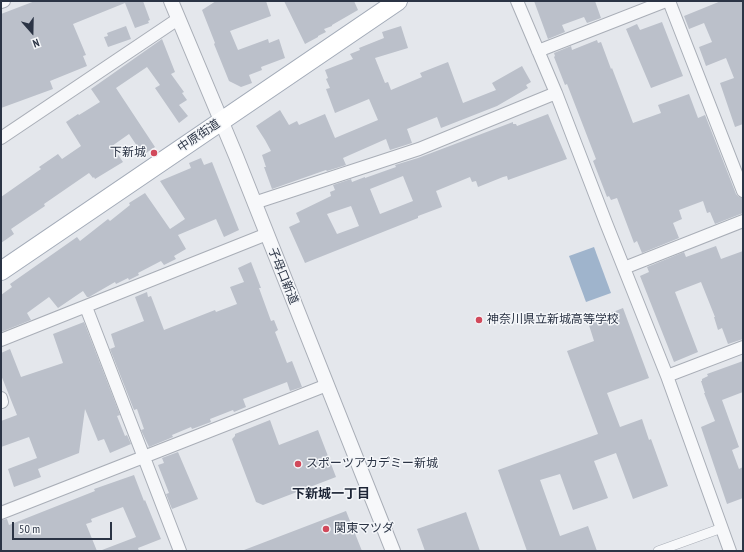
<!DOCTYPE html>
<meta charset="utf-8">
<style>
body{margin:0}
#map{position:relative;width:744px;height:552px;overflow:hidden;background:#e4e7ec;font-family:"PT Sans Narrow",sans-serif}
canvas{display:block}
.frame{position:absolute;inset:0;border:2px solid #2b3445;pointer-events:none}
.north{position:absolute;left:12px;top:12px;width:40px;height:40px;-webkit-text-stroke:3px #f4f6f9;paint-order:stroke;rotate:160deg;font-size:11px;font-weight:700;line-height:16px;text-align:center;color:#2b3445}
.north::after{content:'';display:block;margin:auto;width:14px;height:18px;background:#2b3445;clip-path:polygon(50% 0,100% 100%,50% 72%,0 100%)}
.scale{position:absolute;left:12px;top:522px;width:100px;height:18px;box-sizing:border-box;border:2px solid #2b3445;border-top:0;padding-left:5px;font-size:12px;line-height:14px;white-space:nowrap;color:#2b3445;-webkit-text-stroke:3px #f4f6f9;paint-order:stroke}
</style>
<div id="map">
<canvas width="744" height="552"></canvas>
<div class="frame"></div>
<div class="north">N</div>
<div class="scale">50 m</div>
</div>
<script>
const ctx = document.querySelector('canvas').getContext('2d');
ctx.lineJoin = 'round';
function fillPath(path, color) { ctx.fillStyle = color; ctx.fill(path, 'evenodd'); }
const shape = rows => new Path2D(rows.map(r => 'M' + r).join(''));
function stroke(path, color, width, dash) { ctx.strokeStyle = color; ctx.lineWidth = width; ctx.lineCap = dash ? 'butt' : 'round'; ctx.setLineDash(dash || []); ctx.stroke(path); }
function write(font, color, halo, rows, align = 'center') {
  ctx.font = font + ' "PT Sans Narrow","Noto Sans JP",sans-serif'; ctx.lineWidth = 3; ctx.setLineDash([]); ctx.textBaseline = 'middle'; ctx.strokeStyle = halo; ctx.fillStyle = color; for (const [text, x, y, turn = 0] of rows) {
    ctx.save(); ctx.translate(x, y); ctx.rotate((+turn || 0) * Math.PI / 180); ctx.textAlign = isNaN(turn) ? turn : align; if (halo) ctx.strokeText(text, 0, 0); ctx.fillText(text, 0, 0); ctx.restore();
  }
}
fillPath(shape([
 [594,247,611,293,586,302,569,256]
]), '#9fb4cc');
fillPath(shape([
 [35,1,143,1,150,20,148,21,149,23,135,28,125,3,73,24,86,55,83,56,87,66,50,81,53,89,1,108,1,14],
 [216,1,266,1,271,16,230,31,238,50,268,39,269,43,279,39,285,58,261,67,262,70,249,75,252,83,241,87,229,81,214,44,215,43,202,10],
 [284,1,354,1,358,10,332,25,332,26,324,29,326,32,318,36,318,37,305,44],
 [534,1,595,1,601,18,587,23,584,17,562,25,565,32,548,39],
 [721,1,743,1,743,124,735,127,720,83,734,78,726,58,706,66,699,47,712,42,704,23,689,29,684,16],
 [662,22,683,76,651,88,626,29,637,24,640,30],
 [126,26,131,39,108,47,104,37,108,36,107,33],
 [401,26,408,48,375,58,385,83,388,82,391,90,422,77,420,73,448,62,463,103,496,90,492,83,522,66,531,82,526,85,528,88,497,106,441,128,437,117,407,129,412,143,390,150,386,139,343,158,346,165,327,171,326,170,272,189,264,167,266,167,262,155,271,151,265,140,256,126,280,110,289,125,297,121,299,125,325,114,335,138,378,120,369,99,335,113,326,89,330,88,326,79,328,78,325,70,353,59,350,54,360,50,359,48,384,38,382,32],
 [162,39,175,72,171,74,184,92,182,93,187,100,179,105,188,116,179,123,155,88,160,85,147,67,116,88,155,147,143,155,129,134,112,146,123,162,95,179,94,177,93,178,89,173,44,204,45,206,11,229,14,234,1,243,1,197,41,169,39,167,58,154,62,159,81,146,66,122,78,114,79,115,100,102,91,89],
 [597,40,598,43,601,42,611,69,612,68,633,123,661,113,658,105,689,94,698,118,705,115,736,194,739,197,743,198,743,213,715,224,710,212,707,213,703,201,679,210,682,219,673,223,679,238,642,253,637,241,634,243,617,198,611,200,609,196,607,197,593,161,596,159,567,84,565,85,554,57,555,56,554,53,571,46,572,50],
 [548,114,567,159,508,180,507,176,503,177,478,187,476,181,472,182,470,177,436,191,442,207,418,216,418,218,305,263,289,227,300,222,296,213,331,196,330,192,335,190,333,185,351,179,352,182,365,177,365,178,396,167,395,165,418,158,513,122,513,124,516,124,517,126],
 [403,176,413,201,380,214,370,189],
 [351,206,359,226,337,234,327,214],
 [201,158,204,165,212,162,239,230,224,237,216,219,178,235,186,249,174,256,176,259,164,265,161,261,138,273,139,275,129,280,128,278,116,284,115,282,89,297,87,297,83,291,58,308,49,297,27,313,31,320,1,332,1,295,12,287,10,284,77,237,80,241,108,219,110,221,130,205,129,203,145,193,170,229,185,219,160,181,191,168,189,163],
 [716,246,721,259,743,251,743,339,728,344,722,328,718,330,714,317,715,317,701,282,675,292,698,352,674,362,640,276,649,272,647,267,684,252,686,257],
 [251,262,261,288,259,288,271,321,274,320,278,330,275,332,287,363,292,361,302,387,290,391,287,382,243,399,246,407,234,412,233,410,210,419,211,422,192,429,191,427,172,435,173,437,149,447,141,430,144,429,137,409,134,410,110,349,115,347,111,334,144,321,135,297,147,292,148,297,151,296,164,330,215,310,216,312,237,304,230,287,244,282,238,268],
 [623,308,649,378,607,393,620,427,642,419,649,440,651,439,668,486,633,499,616,453,594,461,608,498,573,510,560,474,540,480,560,536,588,526,597,551,527,551,498,470,598,434,567,351,594,341,588,322],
 [84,322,120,415,117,416,125,436,127,435,131,444,110,453,104,439,98,441,85,409,79,453,38,469,41,477,14,487,8,469,37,458,29,437,1,447,1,421,17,415,1,375,1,353,10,349,21,377,63,363,53,334],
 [743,361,743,392,722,400,739,447,732,450,739,469,743,467,743,498,727,504,701,427,715,421,704,393,705,393,701,381,702,381,702,379,708,376,707,374],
 [270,420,279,445,318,430,336,477,263,505,256,502,232,439,235,436,235,434],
 [178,452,198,499,172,509,166,494,169,493,158,465,164,463,162,458],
 [134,475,144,501,145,500,161,539,138,548,139,551,102,551,102,550,136,537,123,507,91,519,92,522,86,524,97,551,1,551,1,520,7,519,9,525,95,491,94,489],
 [346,511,362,551,244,551,244,550],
 [466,512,480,551,425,551,417,529]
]), '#bbc0ca');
const pedestrian = shape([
 [658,551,722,528]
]);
const minor = shape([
 [517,1,556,93,606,223,667,376,730,551],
 [669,1,743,191],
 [1,2,4,1],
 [538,51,666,1],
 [1,138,178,19],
 [254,203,419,149,556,93],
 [624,268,743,221],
 [86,307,180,551],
 [1,340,267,234],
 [667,376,743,347],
 [1,398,2,402],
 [1,513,327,385]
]);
const tertiary = shape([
 [171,1,236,156,393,551]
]);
const primary = shape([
 [1,271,398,1]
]);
stroke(pedestrian, '#a9aeb7', 10);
stroke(minor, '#a9aeb7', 14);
stroke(tertiary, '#a9aeb7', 16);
stroke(primary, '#a3abb8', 20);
stroke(pedestrian, '#f7f8fa', 9);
stroke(minor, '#f7f8fa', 12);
stroke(tertiary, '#f7f8fa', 14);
stroke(primary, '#fff', 18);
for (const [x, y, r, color] of [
 [154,153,4,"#d1495b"],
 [479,320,4,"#d1495b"],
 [298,464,4,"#d1495b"],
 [326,529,4,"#d1495b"]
]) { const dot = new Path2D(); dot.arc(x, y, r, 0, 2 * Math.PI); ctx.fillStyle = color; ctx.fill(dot); stroke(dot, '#f4f6f9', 1.5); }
write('12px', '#2b3445', '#f4f6f9', [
 ["中原街道",199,136,-34],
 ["子母口新道",283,276,68]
]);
write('12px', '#2b3445', '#f4f6f9', [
 ["下新城",146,153,"right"],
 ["神奈川県立新城高等学校",487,320],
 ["スポーツアカデミー新城",306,464],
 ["関東マツダ",334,529]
], 'left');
write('bold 13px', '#1d2536', '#f4f6f9', [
 ["下新城一丁目",331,494]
]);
</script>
